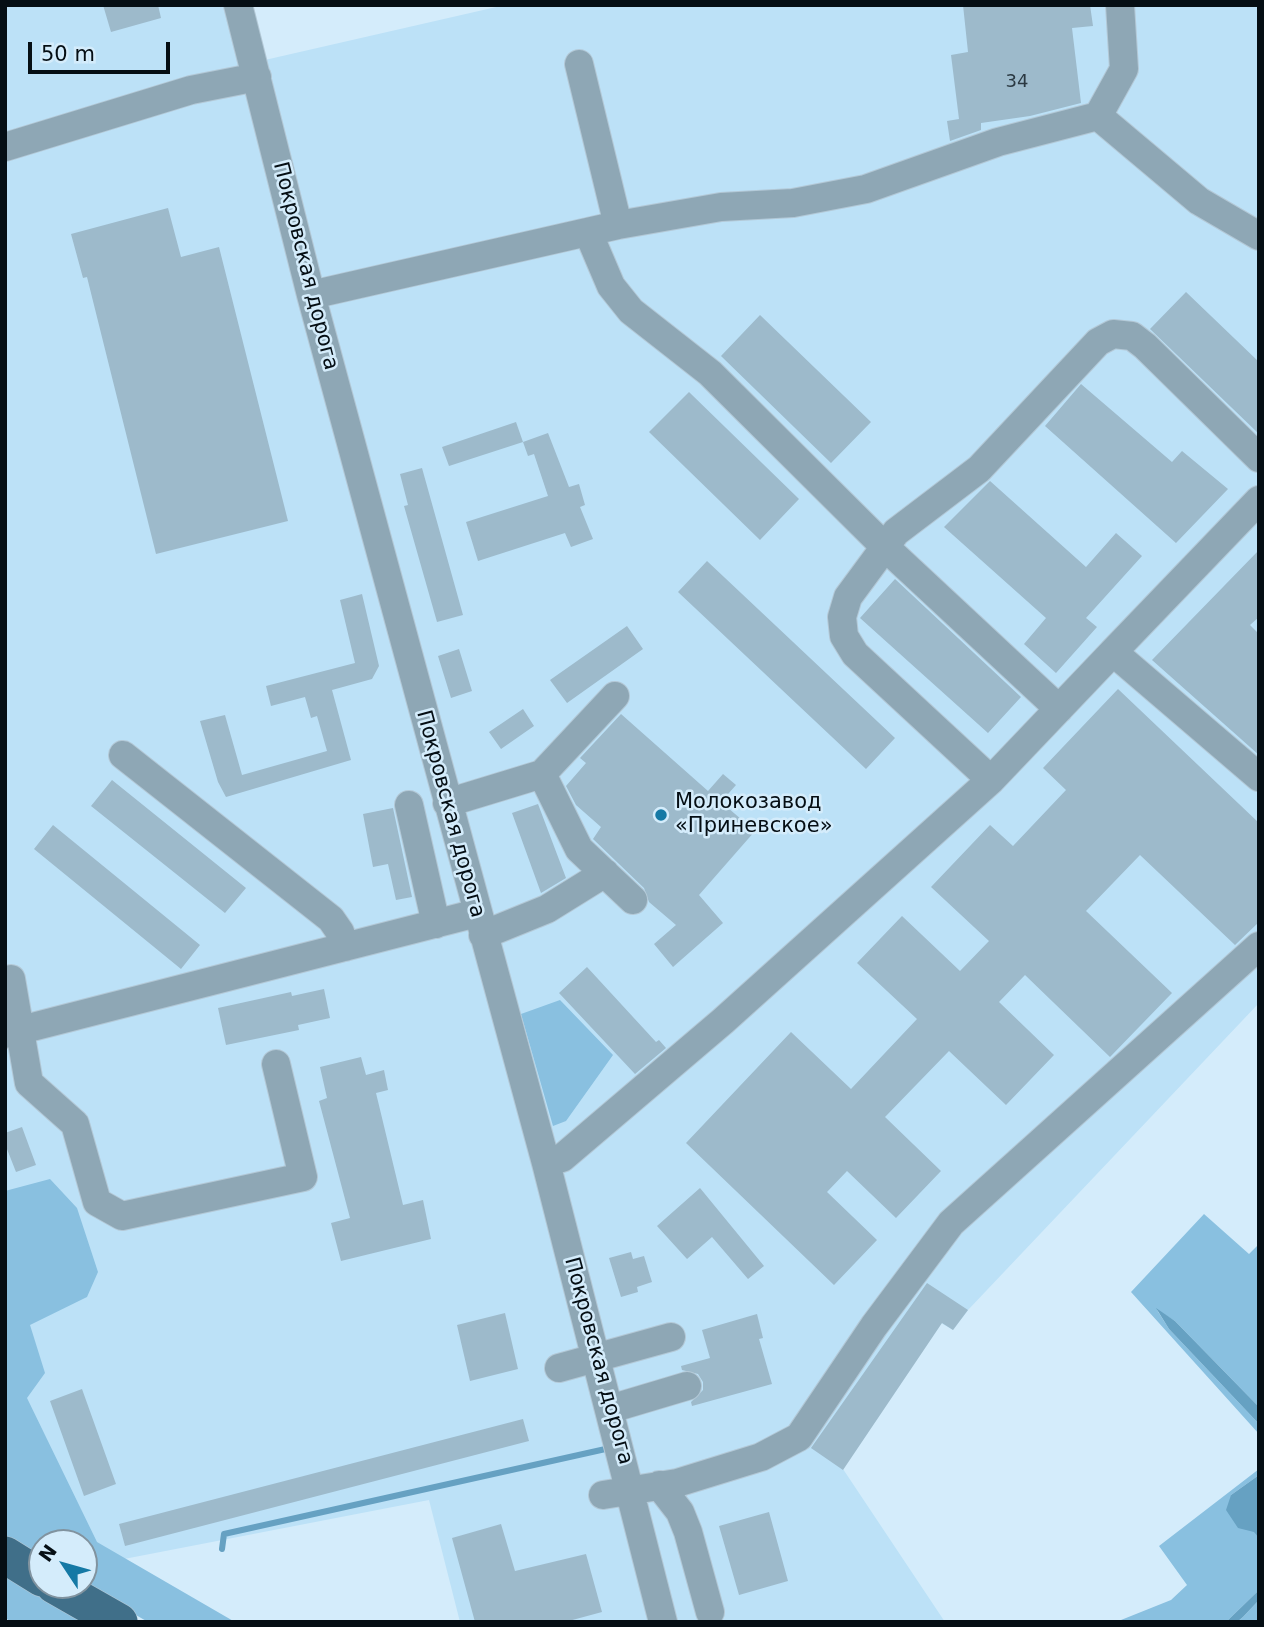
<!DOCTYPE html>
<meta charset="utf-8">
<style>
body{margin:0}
#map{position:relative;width:1264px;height:1627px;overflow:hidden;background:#d4ecfb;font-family:"DejaVu Sans",sans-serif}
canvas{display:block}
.frame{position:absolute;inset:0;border:7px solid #050e14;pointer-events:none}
.north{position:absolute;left:28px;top:1529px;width:70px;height:70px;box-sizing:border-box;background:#d4ecfb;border:2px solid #81939f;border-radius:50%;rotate:306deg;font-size:19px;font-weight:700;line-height:28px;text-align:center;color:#050e14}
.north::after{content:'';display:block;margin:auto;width:24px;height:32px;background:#1579a5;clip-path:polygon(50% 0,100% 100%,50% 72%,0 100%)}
.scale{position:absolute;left:28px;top:42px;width:142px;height:32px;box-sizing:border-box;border:4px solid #050e14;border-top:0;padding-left:9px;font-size:21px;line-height:24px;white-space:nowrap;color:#050e14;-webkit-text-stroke:5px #d4ecfb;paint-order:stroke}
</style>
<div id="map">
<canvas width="1264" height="1627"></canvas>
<div class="frame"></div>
<div class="north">N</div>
<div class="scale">50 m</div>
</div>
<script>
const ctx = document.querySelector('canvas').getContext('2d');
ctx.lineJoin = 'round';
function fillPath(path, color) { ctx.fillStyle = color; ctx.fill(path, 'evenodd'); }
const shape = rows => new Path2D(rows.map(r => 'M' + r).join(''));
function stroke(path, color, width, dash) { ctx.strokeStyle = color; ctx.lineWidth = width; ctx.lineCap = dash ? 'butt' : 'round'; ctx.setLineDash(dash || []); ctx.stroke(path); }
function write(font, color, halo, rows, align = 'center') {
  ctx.font = font + ' "DejaVu Sans",sans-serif'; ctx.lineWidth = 5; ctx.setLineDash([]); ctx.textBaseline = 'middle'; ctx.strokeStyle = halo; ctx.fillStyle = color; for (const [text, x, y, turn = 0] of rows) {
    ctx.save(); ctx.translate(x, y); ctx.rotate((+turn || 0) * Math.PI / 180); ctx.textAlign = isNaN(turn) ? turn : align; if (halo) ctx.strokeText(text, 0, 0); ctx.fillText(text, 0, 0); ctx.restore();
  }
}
fillPath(shape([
 [5,5,226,5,243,65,505,5,1259,5,1259,1003,968,1310,953,1330,941,1323,843,1469,945,1622,460,1622,429,1500,93,1565,5,1388]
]), '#bce1f7');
fillPath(shape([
 [560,1000,613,1055,566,1121,553,1126,521,1014],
 [50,1179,77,1208,98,1272,87,1297,30,1325,45,1373,27,1398,97,1542,235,1622,148,1622,84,1585,84,1543,42,1543,42,1560,5,1537,5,1191],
 [1204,1214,1249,1254,1259,1244,1259,1407,1175,1321,1157,1310,1169,1329,1259,1424,1259,1434,1131,1292],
 [1259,1469,1259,1475,1231,1495,1259,1538,1259,1590,1226,1622,1116,1622,1171,1600,1187,1585,1159,1546],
 [5,1570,93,1622,12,1622,5,1618],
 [1259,1600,1259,1622,1237,1622,1243,1617]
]), '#89c0e0');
fillPath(shape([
 [1156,1308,1175,1321,1259,1407,1259,1424,1169,1329],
 [1259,1475,1257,1529,1259,1538,1254,1532,1238,1528,1226,1510,1231,1495],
 [1259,1590,1259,1600,1243,1617,1237,1622,1226,1622]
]), '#66a1c2');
stroke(shape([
 [222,1549,224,1534,610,1448]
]), '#66a1c2', 6);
fillPath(shape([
 [103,5,158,5,161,18,111,32],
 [963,5,1090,5,1093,26,1072,28,1081,103,1030,116,981,123,981,130,950,141,947,121,959,119,951,55,968,52],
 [168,208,181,257,219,247,288,521,156,554,87,277,83,278,71,234],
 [1186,292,1259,362,1259,434,1150,329],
 [760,315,871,422,831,463,721,356],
 [1081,384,1172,462,1182,451,1228,489,1176,543,1045,426],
 [689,392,799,499,760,540,649,432],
 [516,422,523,442,449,466,442,447],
 [548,433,569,487,579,484,585,505,580,507,593,539,571,547,565,533,478,561,466,522,548,496,534,454,528,456,523,442],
 [422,468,463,615,437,622,404,506,408,505,400,474],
 [990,481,1086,567,1116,533,1142,556,1086,618,1097,627,1056,673,1024,644,1046,618,944,527],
 [1259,550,1259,617,1250,625,1259,634,1259,755,1152,660],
 [707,561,895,738,866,769,678,592],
 [895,579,1021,697,988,733,860,618],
 [362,594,379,666,372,679,332,690,351,760,226,797,218,782,200,721,225,715,242,775,327,751,317,716,311,718,305,697,271,706,266,686,355,663,340,600],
 [627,626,643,649,567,703,550,680],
 [459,649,472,691,451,698,438,656],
 [1118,689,1259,823,1259,922,1235,945,1140,855,1086,911,1172,993,1110,1057,1025,975,999,1002,1054,1055,1006,1105,949,1051,885,1117,941,1171,896,1218,847,1171,827,1192,877,1240,834,1285,686,1143,791,1032,851,1089,917,1019,857,963,902,916,960,971,989,941,931,887,990,825,1013,846,1066,790,1043,768],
 [523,709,534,726,501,749,489,732],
 [621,714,708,791,723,774,736,785,721,802,755,831,699,895,723,923,673,967,654,944,676,925,649,902,644,888,593,839,601,827,576,805,566,786,586,763,580,758],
 [112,780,246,888,225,913,91,806],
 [538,804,566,878,541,893,512,813],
 [393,808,412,897,396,900,388,864,373,867,363,814],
 [53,825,200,945,181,969,34,849],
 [587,967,656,1042,659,1040,666,1048,635,1074,559,993],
 [324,989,330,1018,298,1025,299,1030,226,1045,218,1008,291,992,292,996],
 [361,1057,366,1075,384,1070,388,1090,376,1093,403,1205,423,1200,431,1239,341,1261,331,1223,350,1218,319,1101,327,1098,320,1067],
 [22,1127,36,1165,16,1172,5,1144,5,1133],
 [700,1188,764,1266,748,1279,712,1237,687,1259,657,1226],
 [631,1252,633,1259,644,1256,652,1282,637,1287,638,1292,621,1297,609,1258],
 [927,1283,968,1310,953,1330,942,1323,843,1470,811,1448],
 [505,1313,518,1369,470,1381,457,1325],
 [757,1314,763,1338,759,1339,772,1384,692,1406,691,1402,703,1390,703,1382,698,1374,682,1370,681,1366,710,1358,702,1330],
 [82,1389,116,1484,84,1496,50,1401],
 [523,1419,529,1441,125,1546,119,1524],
 [769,1512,788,1581,739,1595,719,1526],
 [501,1524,515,1571,586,1554,602,1612,565,1622,475,1622,452,1538]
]), '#9dbacb');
const minor = shape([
 [238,5,311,295,546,1163,663,1622],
 [579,64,618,225],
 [1098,116,1199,201,1259,236],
 [5,147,191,90,257,77],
 [588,232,611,286,631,311,710,373,885,547,1059,709],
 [311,295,618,225,721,207,793,203,866,189,998,142,1098,116,1124,69,1120,5],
 [1113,652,1259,500],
 [615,696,542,774,579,849,633,900],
 [123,755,331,919,340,932,345,947],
 [991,780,855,654,844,636,842,617,848,597,896,532,979,469,1098,342,1113,334,1132,336,1145,346,1259,458],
 [447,803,542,774],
 [409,805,436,924],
 [483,935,547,909,605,873],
 [5,981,11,979,29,1083,75,1124,97,1202,122,1216,303,1177,276,1064],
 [5,1034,477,913],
 [546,1163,562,1158,723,1021,991,780,1113,652,1259,777],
 [559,1368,671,1337],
 [610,1409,687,1386],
 [659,1485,680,1512,688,1532,710,1612],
 [603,1495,677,1483,761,1457,799,1437,874,1326,951,1223,1259,946]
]);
const major = shape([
 [5,1555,42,1578],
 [54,1585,119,1622]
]);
stroke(minor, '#b3c8d6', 30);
stroke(major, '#b3c8d6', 38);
stroke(minor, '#8ea7b5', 28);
stroke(major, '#406f89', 37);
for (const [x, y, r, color] of [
 [661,815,7,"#1579a5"]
]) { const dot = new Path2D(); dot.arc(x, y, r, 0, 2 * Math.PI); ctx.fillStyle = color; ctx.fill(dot); stroke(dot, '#d4ecfb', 2.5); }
write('18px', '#2b3942', null, [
 ["34",1017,82]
]);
write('21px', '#050e14', '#d4ecfb', [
 ["Покровская дорога",305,266,76],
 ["Покровская дорога",450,814,75],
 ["Покровская дорога",598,1361,75]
]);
write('21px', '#050e14', '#d4ecfb', [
 ["Молокозавод",675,803],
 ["«Приневское»",675,827]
], 'left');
</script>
